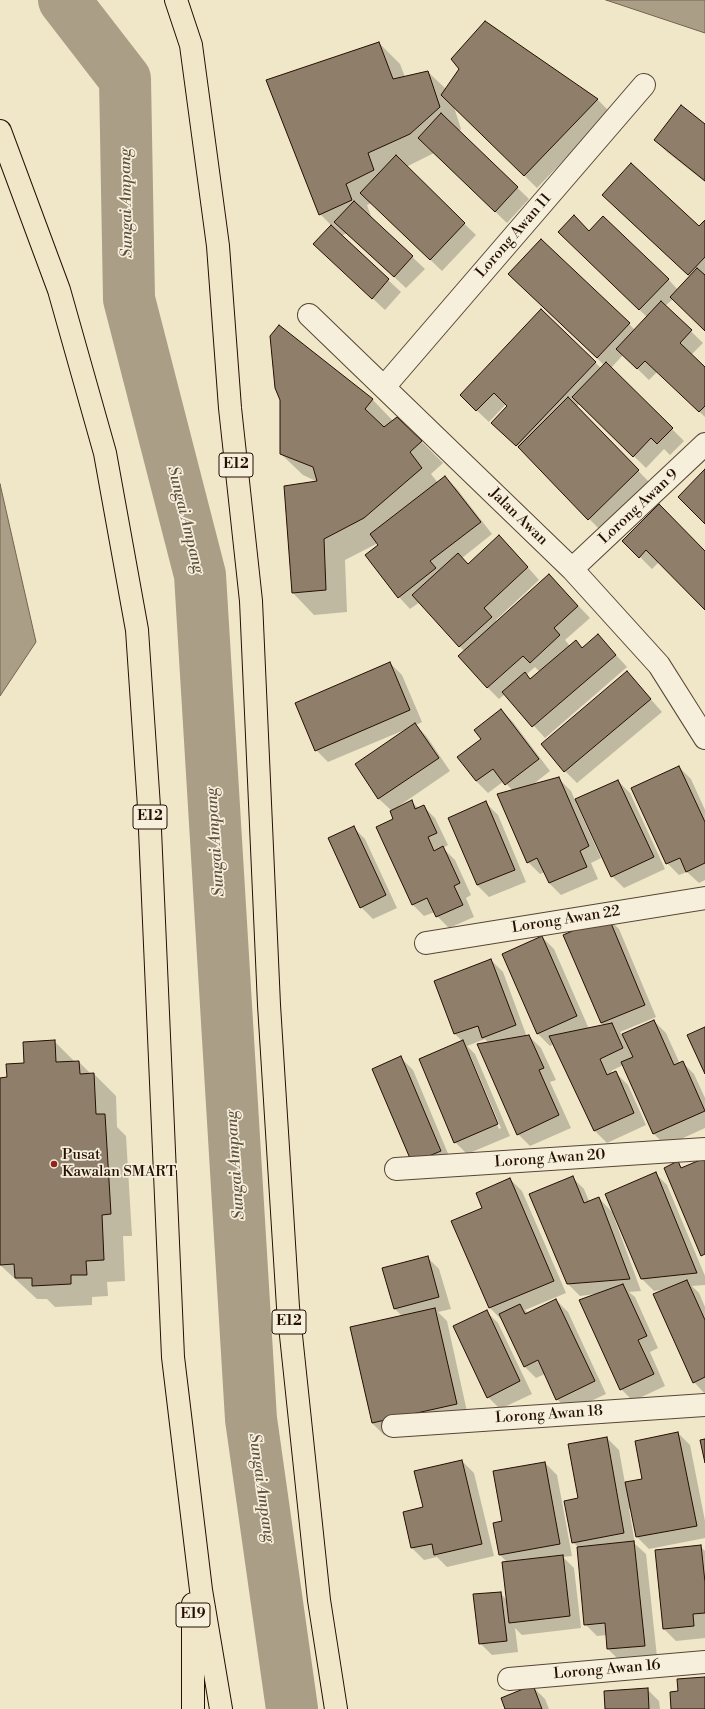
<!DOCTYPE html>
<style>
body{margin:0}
canvas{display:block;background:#f0e7c9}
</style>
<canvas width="705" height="1709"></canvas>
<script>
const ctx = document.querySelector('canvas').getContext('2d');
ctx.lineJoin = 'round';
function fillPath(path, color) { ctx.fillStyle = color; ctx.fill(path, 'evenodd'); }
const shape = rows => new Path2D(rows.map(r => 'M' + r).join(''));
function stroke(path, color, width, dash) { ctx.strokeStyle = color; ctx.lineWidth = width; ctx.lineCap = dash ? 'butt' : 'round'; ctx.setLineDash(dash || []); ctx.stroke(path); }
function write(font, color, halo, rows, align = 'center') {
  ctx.font = font + ' "Libre Bodoni",serif'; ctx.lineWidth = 3.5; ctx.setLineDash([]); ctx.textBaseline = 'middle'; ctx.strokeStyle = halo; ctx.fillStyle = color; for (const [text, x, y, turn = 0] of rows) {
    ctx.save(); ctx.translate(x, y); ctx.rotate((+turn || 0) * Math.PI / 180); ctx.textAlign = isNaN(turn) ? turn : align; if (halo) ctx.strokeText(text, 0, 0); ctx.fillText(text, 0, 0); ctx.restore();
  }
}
const water = shape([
 [606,0,705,0,705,33,606,0],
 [0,484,36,642,0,696,0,484]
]);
fillPath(water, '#ab9e86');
stroke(water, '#756552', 1);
fillPath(shape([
 [485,22,598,100,610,112,537,188,454,107,461,129,459,131,529,199,507,223,434,153,406,167,476,235,442,271,371,203,367,205,372,219,425,269,406,288,347,233,341,236,401,292,385,310,327,256,332,226,320,214,379,43,400,64,405,77,428,72,446,89,460,69],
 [705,125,705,182,667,152,655,140],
 [615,207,699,228,705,222,705,330,673,299,665,306,703,343,691,355,705,369,705,417,657,372,649,380,623,355,611,368,684,441,670,455,664,449,646,468,580,403,576,407,650,483,601,531,529,457,504,435,508,406,506,404,489,422,473,407,541,311,601,368,604,365,521,286,629,324,635,330,647,317,571,244,589,232,668,279,678,290,690,277],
 [279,327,373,400,393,421,421,441,443,463,431,474,438,483,445,477,457,489,492,534,462,558,468,565,511,548,539,580,496,620,497,622,549,575,590,618,565,640,570,646,576,641,583,649,598,635,627,667,545,738,505,694,499,699,487,687,464,651,420,602,410,609,399,597,378,543,345,560,347,612,314,615,293,593,285,487,318,482,303,475,281,454],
 [535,667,540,672,531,680,526,675],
 [624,541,705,552,705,609,659,562,652,569],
 [390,663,402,675,422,722,416,725,427,737,450,771,396,808,412,802,419,809,423,806,435,818,448,845,443,848,455,860,471,895,466,898,474,917,449,928,437,916,435,912,424,916,412,904,392,811,379,799,356,765,409,728,328,762,316,750],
 [627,672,662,712,577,783,565,771],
 [501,710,513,722,550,771,531,786,559,779,571,791,575,800,618,781,630,793,665,869,624,888,612,876,578,802,576,803,601,858,591,863,598,879,561,895,549,883,545,872,540,874,528,862,513,791,504,781,488,793,476,781,482,739],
 [679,767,691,779,705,810,705,880,699,883,687,872,679,875,667,863],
 [486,803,498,815,526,882,489,897,477,885],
 [353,827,365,839,397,908,373,919,361,907],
 [607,917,619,929,656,1017,620,1032,622,1035,654,1021,666,1033,680,1064,682,1062,694,1074,705,1098,705,1128,666,1146,654,1134,623,1065,611,1071,613,1074,616,1073,628,1085,646,1125,607,1143,595,1131,554,1044,550,1046,538,1034,503,955,542,937,554,949,589,1029,605,1026,601,1023,565,936],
 [491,960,503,972,527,1037,529,1036,541,1048,556,1080,550,1082,571,1128,530,1146,518,1134,488,1043,485,1039,467,1046,475,1054,510,1136,467,1154,455,1142,463,1042,455,1034,436,982],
 [468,1055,470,1055,501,1128,499,1129],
 [54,1041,75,1062,79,1062,91,1074,94,1074,116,1096,117,1127,126,1136,132,1236,123,1236,125,1281,107,1282,108,1296,92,1297,92,1305,55,1307,47,1299,37,1299,0,1265,0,1079,9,1078],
 [401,1058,413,1070,452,1163,424,1174],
 [655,1173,667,1185,705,1276,705,1285,692,1286,699,1293,705,1307,705,1394,694,1382,666,1289,654,1291,642,1279],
 [572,1177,584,1189,589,1201,599,1198,612,1212,641,1291,629,1292,635,1297,658,1348,650,1352,665,1386,633,1401,621,1389,595,1294,580,1296,567,1283],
 [510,1179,522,1191,566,1293,525,1310,528,1313,556,1300,568,1312,606,1394,569,1411,557,1399,545,1374,536,1378,524,1366,502,1320,490,1308,453,1221,483,1208],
 [427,1257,439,1269,451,1309,438,1312,447,1321,468,1416,384,1435,372,1423,402,1316,395,1309,383,1268],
 [486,1311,498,1323,532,1394,500,1409,488,1397],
 [678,1433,690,1445,705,1521,705,1538,649,1549,637,1537,631,1509,629,1509,635,1544,646,1554,657,1657,620,1661,608,1649,607,1635,597,1636,585,1624,578,1547,573,1542,579,1499,607,1438,619,1450,625,1483,644,1479],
 [462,1461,474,1473,494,1556,447,1567,437,1557,424,1560,412,1548,404,1513,424,1508],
 [545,1463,557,1475,572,1556,563,1557,574,1568,581,1628,522,1635,515,1628,518,1652,492,1655,480,1643,500,1593,507,1600,507,1562,499,1554,504,1522],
 [701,1547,705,1551,705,1638,676,1641,664,1629],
 [533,1687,545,1699,549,1709,506,1709],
 [647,1689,659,1701,660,1709,606,1709]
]), '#0003');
stroke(shape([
 [64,0,125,79,129,299,200,575,251,1419,292,1709]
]), '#ab9e86', 52);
const building = shape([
 [485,21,598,99,524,176,441,95,459,69,451,59,485,21],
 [379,42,393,79,428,71,440,107,410,134,368,153,374,170,346,184,352,200,319,215,266,80,379,42],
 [681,105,705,124,705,181,654,140,681,105],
 [441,113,518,187,495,212,418,138,441,113],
 [396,155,465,223,430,260,360,193,396,155],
 [631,163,699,226,705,220,705,257,688,275,602,195,631,163],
 [354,201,413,256,394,277,334,222,354,201],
 [574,215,589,231,603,216,669,279,639,310,558,232,574,215],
 [331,225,389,279,372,299,313,244,331,225],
 [541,239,630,323,597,358,508,274,541,239],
 [697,268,705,275,705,331,670,297,697,268],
 [661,301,692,330,680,343,705,367,705,406,699,412,645,361,637,369,616,349,661,301],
 [541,309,596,362,516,446,491,423,507,406,494,393,476,411,460,395,541,309],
 [279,325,373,399,365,409,384,427,397,417,422,441,410,452,422,468,364,518,324,539,326,590,292,593,284,486,317,481,313,467,280,454,280,400,275,388,270,336,279,325],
 [606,362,673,428,657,444,651,438,633,457,572,397,606,362],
 [568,397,639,470,588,520,518,447,568,397],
 [705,469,705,524,678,497,705,469],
 [445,476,481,522,430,561,436,568,398,598,365,555,378,545,370,534,445,476],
 [659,504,705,551,705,610,646,550,639,558,622,541,659,504],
 [499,535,528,567,484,608,492,617,459,647,412,595,458,553,468,564,499,535],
 [549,574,578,606,554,628,560,635,530,663,523,656,487,688,458,656,549,574],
 [598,634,616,655,532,727,502,692,525,672,530,679,576,640,582,648,598,634],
 [390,662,410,710,315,751,295,703,390,662],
 [627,671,651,699,564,772,541,744,627,671],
 [501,709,539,759,505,785,493,769,476,781,457,757,481,739,474,730,501,709],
 [415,723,439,758,378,799,355,764,415,723],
 [679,766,705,822,705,863,686,872,680,858,666,864,631,788,679,766],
 [559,777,589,846,580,851,587,867,549,883,537,858,527,863,497,794,559,777],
 [618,780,654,857,611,877,575,799,618,780],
 [412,800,415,809,424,805,437,833,428,837,434,851,443,846,460,883,454,886,463,905,436,917,427,898,412,905,376,827,393,819,390,811,412,800],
 [486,801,515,870,477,885,448,818,486,801],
 [354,826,386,895,360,908,328,838,354,826],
 [608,916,645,1005,601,1023,563,935,608,916],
 [542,936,577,1016,537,1034,502,954,542,936],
 [491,959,516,1025,482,1038,478,1026,454,1034,434,981,491,959],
 [654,1020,674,1065,683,1061,705,1111,653,1134,621,1062,633,1057,622,1034,654,1020],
 [612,1023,623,1048,600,1059,607,1075,616,1071,634,1113,594,1131,549,1036,612,1023],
 [705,1027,705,1074,687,1035,705,1027],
 [529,1035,544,1068,539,1070,559,1115,517,1135,477,1044,529,1035],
 [55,1040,56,1062,79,1061,80,1074,94,1073,96,1114,105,1114,111,1214,102,1215,104,1260,86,1261,87,1275,71,1275,71,1284,32,1286,32,1278,15,1278,14,1264,0,1265,0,1078,7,1077,6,1064,24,1063,23,1042,55,1040],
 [463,1040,498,1124,454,1143,419,1059,463,1040],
 [401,1056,441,1151,412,1163,372,1069,401,1056],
 [705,1158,705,1254,701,1256,664,1168,678,1161,681,1168,705,1158],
 [656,1172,697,1273,641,1279,605,1194,656,1172],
 [573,1176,584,1203,599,1197,630,1279,567,1284,529,1194,573,1176],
 [510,1178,554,1281,489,1308,451,1221,482,1208,476,1193,510,1178],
 [428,1256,439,1297,394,1309,382,1268,428,1256],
 [687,1280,705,1320,705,1377,693,1383,653,1294,687,1280],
 [623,1284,647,1336,638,1340,654,1374,620,1390,579,1300,623,1284],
 [556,1299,595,1381,556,1400,538,1360,524,1367,499,1314,520,1304,525,1314,556,1299],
 [435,1308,457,1404,372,1423,350,1327,435,1308],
 [487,1310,520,1381,487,1398,453,1326,487,1310],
 [678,1432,697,1526,636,1537,625,1482,642,1479,635,1441,678,1432],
 [607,1437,624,1533,572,1543,564,1501,578,1498,568,1444,607,1437],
 [705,1439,705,1463,700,1440,705,1439],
 [462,1460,482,1544,434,1555,432,1544,411,1548,403,1512,423,1507,414,1471,462,1460],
 [545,1462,560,1544,499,1555,493,1523,502,1521,493,1471,545,1462],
 [634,1541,645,1646,607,1649,605,1623,584,1625,577,1547,634,1541],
 [701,1545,705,1582,705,1613,693,1614,694,1626,663,1629,655,1550,701,1545],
 [563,1555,570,1616,509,1623,502,1562,563,1555],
 [501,1592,507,1641,479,1644,473,1594,501,1592],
 [705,1677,705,1709,671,1709,670,1692,678,1691,677,1679,705,1677],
 [533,1685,542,1709,505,1709,501,1698,533,1685],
 [648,1688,649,1709,605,1709,604,1691,648,1688]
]);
fillPath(building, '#8f7f6a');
stroke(building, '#250f03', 1);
const minor = shape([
 [309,315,572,569,659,665,705,738],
 [384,387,644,85],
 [572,569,705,444],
 [426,943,705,898],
 [396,1169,705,1149],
 [393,1426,705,1405],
 [509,1679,705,1662]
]);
const motorway = shape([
 [176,0,191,45,218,246,230,408,251,601,269,1005,288,1307,319,1600,336,1709],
 [0,131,59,290,105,453,137,630,149,807,173,1357,201,1590,221,1709],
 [193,1709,193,1604]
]);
stroke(minor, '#584534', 24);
stroke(motorway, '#250f03', 24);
stroke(minor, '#f5efdc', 22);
stroke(motorway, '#f0e7c9', 22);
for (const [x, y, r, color] of [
 [54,1164,4,"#8f2418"]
]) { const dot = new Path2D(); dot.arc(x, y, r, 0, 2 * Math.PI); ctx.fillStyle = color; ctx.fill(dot); stroke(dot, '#f5efdc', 1.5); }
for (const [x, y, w] of [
 [236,465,34],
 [150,817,34],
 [289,1322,34],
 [193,1615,34]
]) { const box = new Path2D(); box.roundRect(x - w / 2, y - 12, w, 24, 3); ctx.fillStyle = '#f5efdc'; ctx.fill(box); stroke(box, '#250f03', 1); }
write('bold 14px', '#250f03', null, [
 ["E12",236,465],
 ["E12",150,817],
 ["E12",289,1322],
 ["E19",193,1615]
]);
write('15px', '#250f03', '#f5efdc', [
 ["Lorong Awan 11",514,236,-49],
 ["Lorong Awan 9",639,507,-43],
 ["Jalan Awan",518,517,44],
 ["Lorong Awan 22",566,920,-9],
 ["Lorong Awan 20",550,1159,-4],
 ["Lorong Awan 18",549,1415,-4],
 ["Lorong Awan 16",607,1670,-5]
]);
write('15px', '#250f03', '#f5efdc', [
 ["Pusat",62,1155],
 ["Kawalan SMART",62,1172]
], 'left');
write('italic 16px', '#614f3e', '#f5efdc', [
 ["Sungai Ampang",127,203,-91],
 ["Sungai Ampang",185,520,76],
 ["Sungai Ampang",216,842,-94],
 ["Sungai Ampang",236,1165,-94],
 ["Sungai Ampang",261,1488,82]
]);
</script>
